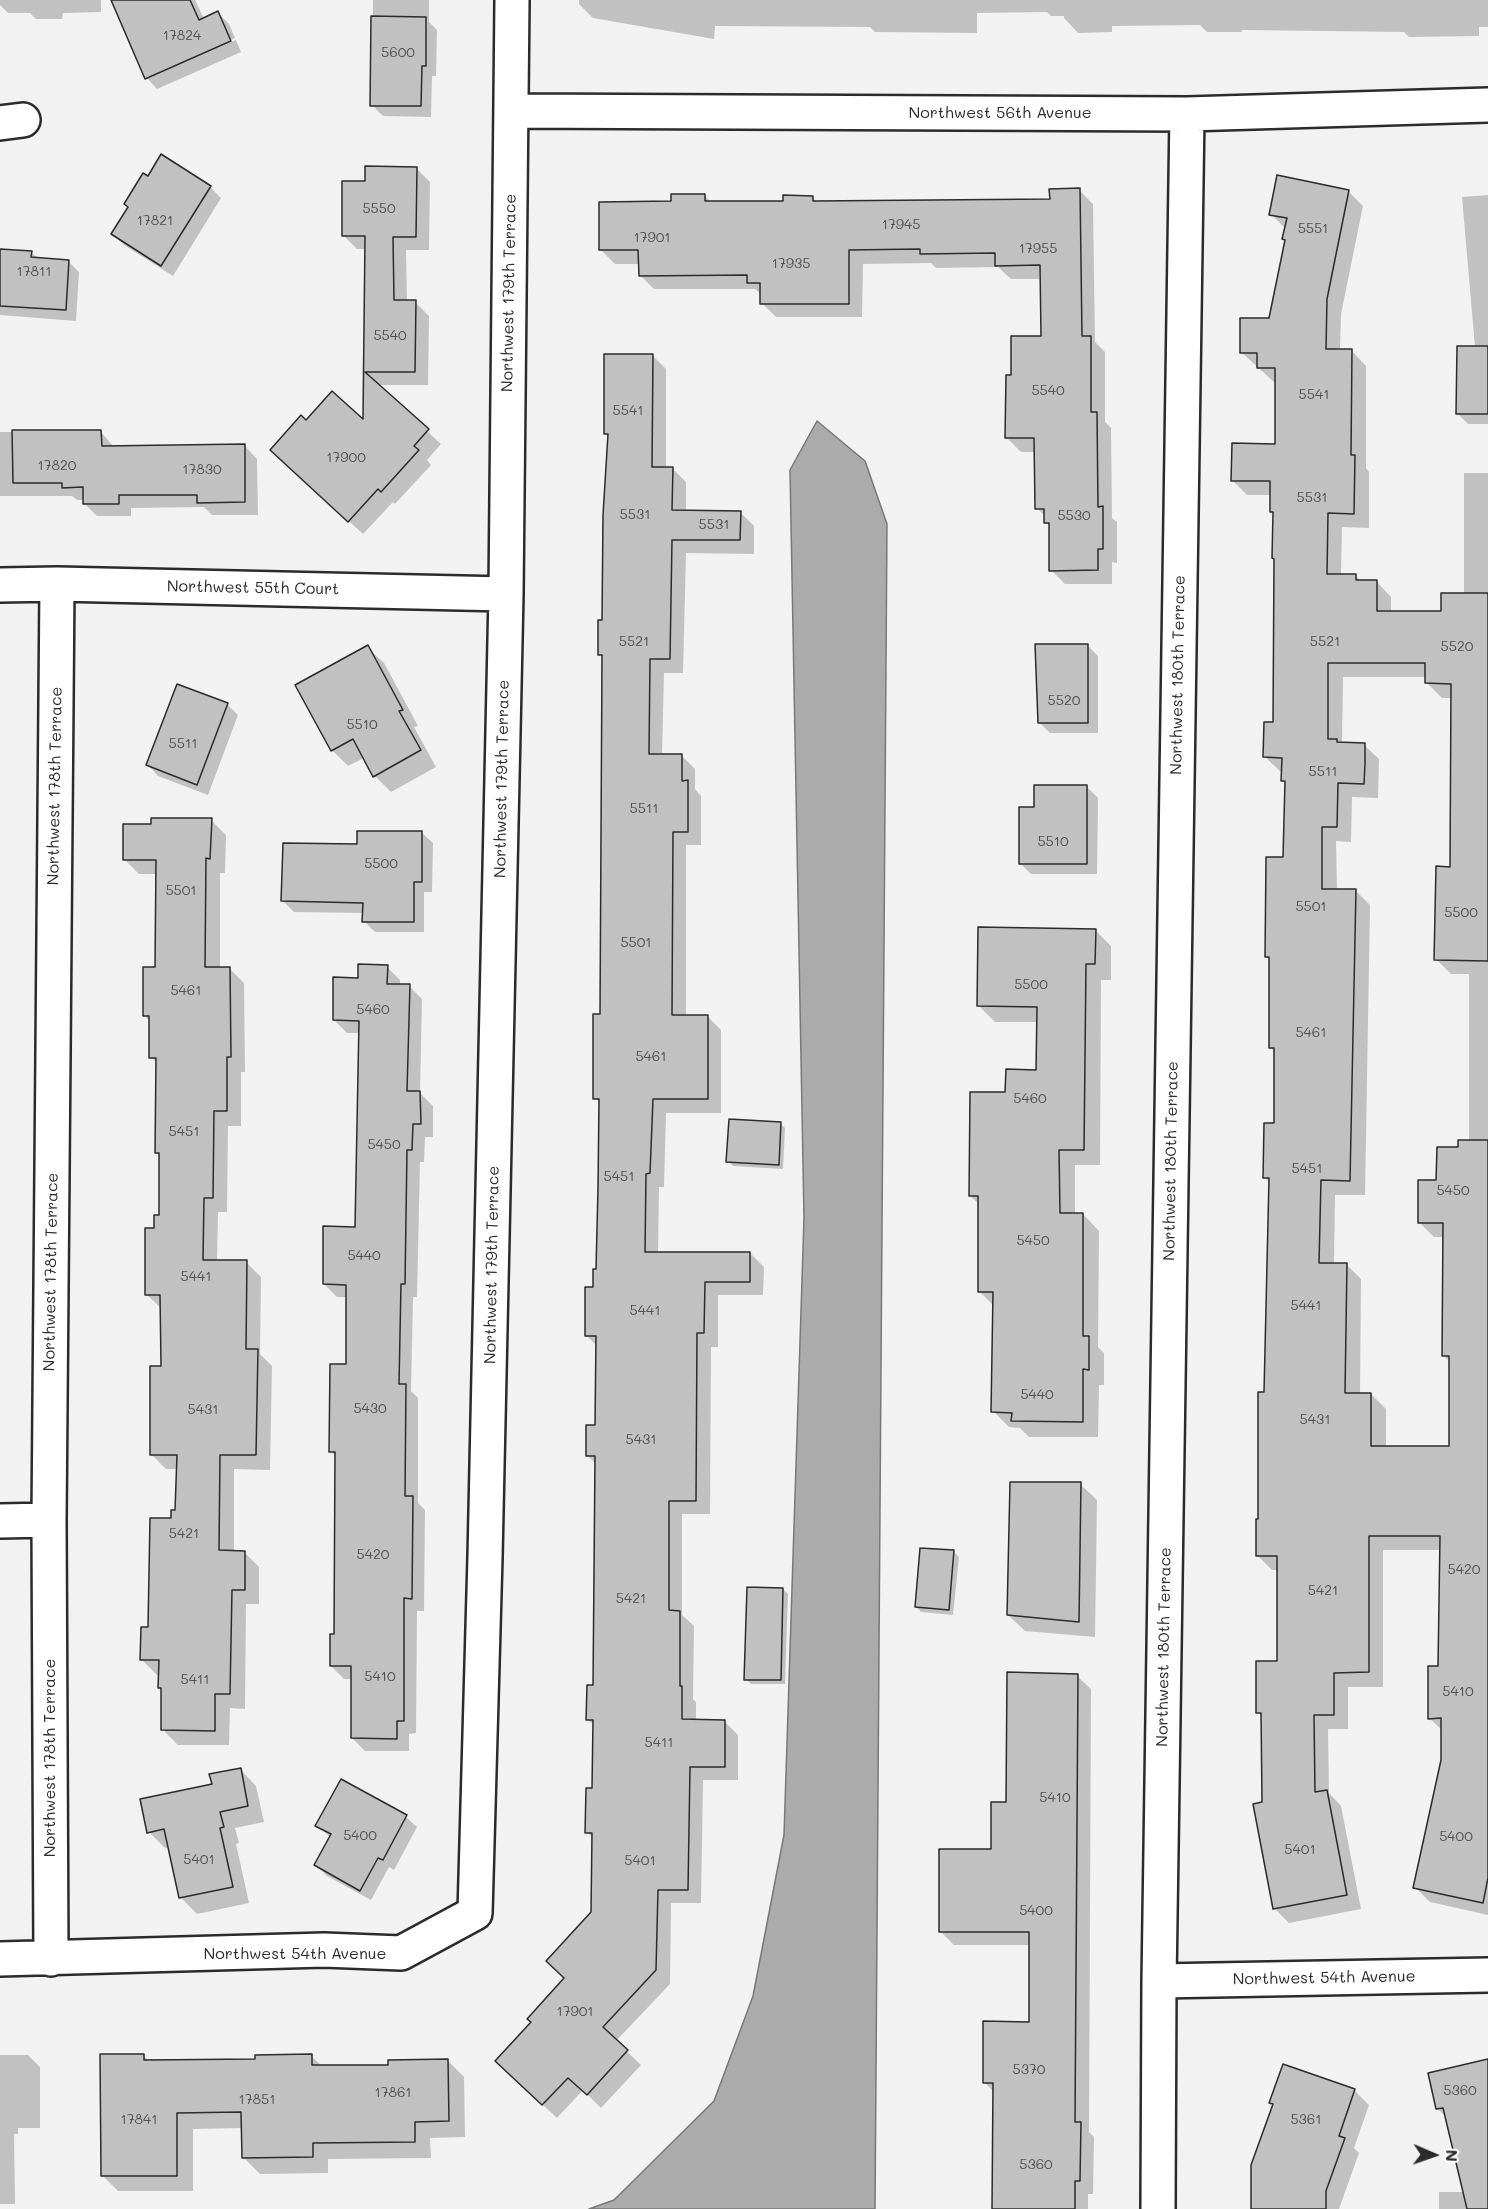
<!DOCTYPE html>
<style>
body{margin:0}
#map{position:relative;width:1488px;height:2209px;overflow:hidden;background:#f2f2f2;font-family:Mali,sans-serif}
canvas{display:block}
.north{position:absolute;left:1404px;top:2125px;width:60px;height:60px;-webkit-text-stroke:4px #fff;paint-order:stroke;rotate:92deg;font-size:16px;font-weight:700;line-height:24px;text-align:center;color:#2b2b2b}
.north::after{content:'';display:block;margin:auto;width:21px;height:27px;background:#2b2b2b;clip-path:polygon(50% 0,100% 100%,50% 72%,0 100%)}
</style>
<div id="map">
<canvas width="1488" height="2209"></canvas>
<div class="north">N</div>
</div>
<script>
const ctx = document.querySelector('canvas').getContext('2d');
ctx.lineJoin = 'round';
function fillPath(path, color) { ctx.fillStyle = color; ctx.fill(path, 'evenodd'); }
const shape = rows => new Path2D(rows.map(r => 'M' + r).join(''));
function stroke(path, color, width, dash) { ctx.strokeStyle = color; ctx.lineWidth = width; ctx.lineCap = dash ? 'butt' : 'round'; ctx.setLineDash(dash || []); ctx.stroke(path); }
function write(font, color, halo, rows, align = 'center') {
  ctx.font = font + ' Mali,sans-serif'; ctx.lineWidth = 5; ctx.setLineDash([]); ctx.textBaseline = 'middle'; ctx.strokeStyle = halo; ctx.fillStyle = color; for (const [text, x, y, turn = 0] of rows) {
    ctx.save(); ctx.translate(x, y); ctx.rotate((+turn || 0) * Math.PI / 180); ctx.textAlign = isNaN(turn) ? turn : align; if (halo) ctx.strokeText(text, 0, 0); ctx.fillText(text, 0, 0); ctx.restore();
  }
}
const water = shape([
 [817,421,865,461,887,524,875,2209,589,2209,614,2200,714,2101,753,1996,784,1835,804,1218,790,470,817,421]
]);
fillPath(water, '#ababab');
stroke(water, '#787878', 1.5);
fillPath(shape([
 [0,0,101,0,101,12,63,13,62,19,36,19,30,13,8,13,0,5],
 [128,0,195,0,204,19,218,13,229,24,235,38,149,75,149,78,236,40,241,52,157,89,147,78],
 [373,0,429,0,429,22,437,30,436,76,432,76,431,117,383,116,372,105],
 [579,0,1488,0,1488,27,1479,27,1479,36,1409,37,1404,32,1242,30,1242,32,1207,32,1200,25,1112,26,1112,32,1078,33,1064,18,1064,16,1051,16,1047,12,977,13,977,33,875,32,870,27,715,26,714,39,593,18,579,4],
 [161,156,210,187,221,198,173,276,124,245,113,234],
 [416,168,430,182,429,250,406,250,407,302,415,302,429,316,428,385,377,385,441,444,427,460,431,465,395,504,393,502,363,534,285,463,306,422,364,423,367,249,357,249,343,235,367,182],
 [1079,190,1093,204,1095,342,1105,352,1105,422,1111,428,1112,518,1117,522,1117,563,1112,562,1112,584,1065,584,1051,570,1051,528,1046,522,1046,517,1037,508,1036,452,1021,452,1007,438,1013,376,1042,338,1042,279,1011,279,998,267,936,268,931,263,863,264,862,317,776,317,762,303,762,295,755,289,654,289,640,275,640,264,615,264,601,250,672,203,704,195,711,202,784,202,812,197,817,202,1051,200],
 [1348,191,1363,206,1341,314,1340,351,1352,351,1366,366,1366,468,1369,472,1369,528,1342,527,1341,575,1355,575,1362,582,1377,582,1391,597,1391,613,1442,613,1464,595,1464,473,1488,473,1488,1915,1430,1902,1415,1887,1443,1761,1443,1731,1429,1718,1440,1667,1441,1550,1383,1550,1383,1687,1348,1687,1348,1729,1328,1729,1329,1793,1341,1806,1361,1909,1289,1923,1275,1909,1263,1804,1262,1717,1258,1712,1279,1662,1279,1570,1272,1570,1257,1555,1265,1394,1270,1183,1264,1177,1275,1125,1275,1052,1270,1047,1271,961,1267,957,1285,859,1286,784,1283,780,1283,771,1280,771,1265,757,1275,723,1275,514,1271,511,1272,495,1247,495,1232,480,1276,446,1277,382,1274,382,1241,352,1270,320,1286,241,1284,239,1286,229,1271,214],
 [1343,677,1427,677,1427,683,1442,698,1452,698,1451,868,1436,959,1451,974,1469,974,1469,1141,1460,1149,1438,1181,1419,1222,1434,1237,1444,1237,1444,1356,1450,1362,1450,1447,1386,1448,1386,1409,1371,1394,1360,1394,1361,1279,1346,1264,1334,1264,1335,1195,1365,1195,1370,905,1355,890,1337,890,1336,841,1351,842,1352,797,1378,798,1379,759,1364,745,1342,744],
 [1488,195,1488,424,1468,424,1457,413,1475,347,1462,197],
 [0,250,31,252,38,259,68,261,79,272,76,321,0,315],
 [652,355,666,369,666,468,672,468,686,482,686,512,740,512,754,526,754,554,686,553,683,673,664,673,662,755,681,755,695,769,695,789,701,796,701,845,686,845,686,1016,707,1016,721,1030,721,1113,666,1113,664,1187,659,1187,658,1253,750,1253,764,1267,763,1295,718,1295,718,1347,711,1347,710,1514,682,1514,682,1615,694,1626,693,1699,696,1702,696,1721,724,1721,738,1735,738,1780,703,1780,701,1903,671,1903,670,1984,616,2041,641,2065,601,2108,583,2090,557,2118,511,2075,533,2022,566,1979,593,1913,593,1838,587,1832,593,1790,595,1726,588,1720,595,1687,596,1464,587,1455,596,1426,597,1346,586,1335,597,1271,601,1104,595,1098,601,1016,604,658,599,654,604,621,610,438,606,434],
 [0,432,101,432,114,447,244,445,257,459,258,515,212,515,204,507,131,508,131,516,97,516,84,503,84,500,77,500,72,496,0,496],
 [1087,645,1098,656,1098,733,1050,733,1039,722],
 [367,647,384,663,418,726,414,727,436,767,391,792,375,776,364,758,348,766,332,750],
 [227,704,238,715,208,795,158,776,148,765],
 [1087,787,1098,798,1097,874,1031,874,1020,863,1035,808],
 [211,820,226,835,225,873,220,873,220,968,229,968,244,983,245,1072,241,1072,241,1126,228,1126,227,1212,218,1212,217,1261,246,1262,261,1277,260,1354,272,1366,270,1470,234,1469,234,1552,244,1552,259,1567,259,1604,246,1604,245,1709,230,1708,229,1745,178,1745,163,1730,163,1691,160,1688,160,1675,157,1675,142,1660,172,1520,176,1511,178,1469,166,1469,151,1454,162,1367,162,1309,146,1294,161,1216,161,1156,156,1152,158,1064,151,1057,150,1021,144,1016,157,968,157,874,139,874,124,859,153,826],
 [422,833,433,843,432,892,424,892,424,932,375,932,364,921,364,913,294,912,283,901,358,846],
 [1095,930,1111,946,1111,980,1101,980,1100,1165,1075,1165,1075,1214,1083,1214,1099,1231,1098,1347,1104,1353,1104,1385,1099,1385,1098,1437,1029,1437,1020,1428,1009,1427,993,1411,994,1306,980,1292,980,1205,970,1196,1006,1094,1038,1071,1038,1022,995,1022,979,1006],
 [387,967,400,980,400,985,409,986,422,999,420,1093,433,1106,433,1137,425,1137,424,1162,420,1162,417,1297,413,1297,411,1391,418,1398,418,1503,425,1510,424,1611,417,1611,416,1733,409,1734,409,1751,365,1751,352,1738,353,1679,344,1679,331,1666,335,1635,336,1457,331,1451,347,1366,347,1297,337,1297,324,1284,357,1228,360,1033,347,1033,334,1020,359,979],
 [780,1123,785,1128,783,1169,733,1166,728,1161],
 [1080,1484,1097,1500,1095,1637,1025,1631,1008,1615],
 [954,1552,959,1557,953,1615,921,1612,916,1607],
 [783,1589,788,1594,785,1684,751,1684,746,1679],
 [1077,1676,1091,1689,1089,2132,1094,2137,1093,2194,1088,2194,1088,2209,993,2209,995,2093,984,2082,1030,2023,1030,1945,954,1945,940,1931,992,1850,1008,1803],
 [240,1769,256,1786,264,1822,235,1828,239,1843,236,1844,249,1903,197,1914,181,1898,170,1847,165,1848,149,1832,213,1786],
 [406,1817,417,1827,394,1870,389,1867,371,1900,327,1876,316,1865,331,1838,317,1825],
 [0,2055,28,2055,40,2067,40,2128,18,2128,18,2134,14,2134,15,2204,0,2204],
 [144,2056,150,2062,256,2061,311,2056,322,2066,390,2067,447,2060,464,2077,465,2137,430,2138,431,2158,328,2159,328,2173,260,2174,243,2157,243,2128,193,2129,193,2191,118,2191,102,2175],
 [1284,2066,1355,2091,1369,2105,1354,2148,1359,2153,1339,2209,1253,2209,1274,2106,1271,2102],
 [1488,2066,1488,2209,1439,2209,1439,2192,1464,2192,1447,2118,1437,2108]
]), '#0003');
const building = shape([
 [111,0,190,0,199,20,218,11,231,41,145,79,111,0],
 [371,16,426,17,426,66,422,66,421,106,370,106,371,16],
 [161,154,211,186,161,266,111,234,128,207,124,204,143,173,148,176,161,154],
 [365,166,417,167,416,237,393,237,394,300,416,300,415,372,365,372,429,429,414,446,419,450,381,492,378,489,348,522,270,450,301,415,306,420,332,391,363,419,365,236,342,236,342,181,365,181,365,166],
 [1277,175,1349,190,1327,299,1326,349,1352,349,1351,455,1355,455,1354,514,1328,513,1327,574,1356,574,1356,580,1377,580,1377,611,1441,611,1441,593,1488,593,1488,961,1434,960,1436,866,1450,867,1451,684,1425,683,1425,663,1328,663,1328,739,1337,739,1337,742,1365,743,1365,764,1364,784,1338,783,1337,827,1322,827,1322,889,1356,889,1350,1181,1321,1180,1319,1263,1347,1263,1345,1393,1371,1393,1371,1446,1449,1446,1449,1356,1442,1356,1443,1223,1418,1223,1418,1180,1436,1180,1437,1147,1458,1147,1458,1140,1488,1140,1488,1878,1483,1903,1413,1888,1441,1760,1441,1718,1428,1719,1428,1666,1438,1666,1440,1536,1369,1536,1369,1672,1334,1673,1334,1715,1314,1715,1315,1792,1327,1790,1347,1895,1273,1909,1253,1804,1262,1802,1261,1713,1256,1713,1256,1661,1277,1661,1277,1556,1256,1556,1256,1519,1258,1519,1258,1392,1264,1392,1269,1178,1263,1178,1264,1123,1274,1123,1274,1048,1269,1048,1269,957,1265,957,1266,857,1283,857,1285,781,1281,781,1282,758,1263,757,1264,722,1273,722,1274,559,1272,558,1273,512,1270,512,1270,481,1231,481,1232,443,1275,444,1275,368,1257,368,1257,353,1240,353,1240,318,1269,318,1285,240,1282,239,1287,218,1269,215,1277,175],
 [1080,188,1082,336,1091,336,1091,412,1097,412,1098,507,1103,506,1103,549,1098,549,1098,570,1049,571,1049,523,1044,523,1044,509,1035,509,1034,438,1005,438,1006,375,1011,375,1011,336,1041,336,1040,265,995,266,995,253,920,254,920,249,849,250,849,304,760,304,760,283,747,283,747,275,639,276,638,250,599,250,599,202,671,201,671,194,705,194,705,201,783,201,783,195,813,196,813,201,1050,199,1049,189,1080,188],
 [0,249,32,251,31,257,69,260,66,310,0,306,0,249],
 [1457,346,1488,346,1488,414,1456,414,1457,346],
 [604,354,653,354,652,467,673,467,672,510,741,511,740,540,672,540,670,659,650,659,649,754,682,754,682,781,688,780,688,832,673,832,672,1015,708,1015,708,1099,653,1099,650,1173,646,1174,645,1252,750,1252,750,1282,705,1282,704,1333,697,1333,696,1501,669,1501,669,1610,680,1611,680,1686,682,1686,682,1719,725,1720,725,1767,690,1767,688,1890,658,1890,656,1970,603,2027,628,2050,587,2095,568,2078,542,2105,495,2061,531,2022,527,2019,564,1978,546,1961,591,1912,592,1833,585,1833,586,1788,592,1788,593,1720,586,1720,587,1685,593,1685,595,1456,586,1456,586,1425,595,1425,596,1336,585,1336,585,1287,593,1287,593,1269,596,1269,598,1188,599,1099,593,1099,593,1014,600,1014,602,655,598,655,598,620,602,620,603,515,608,434,604,434,604,354],
 [12,430,101,430,102,446,245,444,245,502,197,503,197,495,119,495,119,504,83,504,83,487,62,488,62,483,13,483,12,430],
 [1035,644,1088,644,1088,723,1038,723,1035,644],
 [368,645,403,710,399,711,421,750,373,777,353,739,331,751,295,685,368,645],
 [177,684,228,703,197,785,146,765,177,684],
 [1034,785,1087,785,1087,864,1019,864,1019,807,1034,807,1034,785],
 [151,818,212,818,210,859,206,858,205,967,230,967,231,1057,227,1057,227,1111,214,1111,213,1198,204,1198,203,1260,247,1260,246,1349,258,1349,256,1455,220,1455,219,1550,245,1551,245,1590,232,1590,230,1694,215,1694,215,1731,161,1730,161,1688,158,1688,159,1660,140,1660,141,1627,148,1627,150,1518,171,1518,171,1510,175,1510,177,1455,150,1455,150,1366,161,1366,160,1295,145,1295,145,1228,154,1228,154,1215,159,1215,159,1153,155,1153,156,1058,149,1058,149,1016,143,1016,143,967,155,967,156,860,123,860,123,824,151,824,151,818],
 [357,831,422,831,422,882,414,882,414,922,362,922,363,903,281,901,283,843,357,844,357,831],
 [978,927,1096,929,1095,964,1086,964,1084,1150,1059,1150,1060,1213,1083,1213,1083,1336,1089,1336,1089,1370,1083,1369,1083,1422,1011,1421,1012,1413,991,1412,993,1292,978,1292,978,1196,969,1196,970,1092,1005,1092,1006,1069,1036,1070,1037,1007,977,1006,978,927],
 [358,964,388,965,387,984,410,984,407,1091,420,1091,421,1124,413,1124,412,1150,407,1150,405,1284,401,1284,399,1384,406,1384,405,1496,413,1496,412,1599,404,1598,404,1721,397,1721,397,1739,351,1738,351,1666,330,1666,330,1634,334,1634,335,1452,329,1452,330,1364,346,1364,346,1285,323,1284,323,1226,355,1227,359,1021,333,1020,333,977,358,978,358,964],
 [729,1119,781,1122,779,1165,726,1162,729,1119],
 [1010,1482,1081,1482,1079,1622,1007,1615,1010,1482],
 [920,1548,954,1550,949,1610,915,1607,920,1548],
 [747,1587,783,1588,781,1680,744,1680,747,1587],
 [1007,1672,1078,1674,1075,2122,1081,2122,1080,2181,1075,2181,1075,2209,992,2209,993,2083,983,2083,983,2021,1029,2022,1029,1932,939,1932,939,1849,991,1849,991,1802,1006,1802,1007,1672],
 [241,1768,248,1806,220,1812,224,1827,220,1828,233,1887,179,1898,164,1829,147,1833,140,1799,212,1784,209,1774,241,1768],
 [341,1779,407,1815,383,1860,378,1858,360,1891,314,1865,331,1834,315,1826,341,1779],
 [100,2054,144,2054,144,2060,255,2059,255,2055,312,2054,312,2065,388,2065,388,2060,448,2059,449,2121,415,2122,415,2142,313,2143,313,2157,242,2158,241,2112,177,2113,177,2176,101,2176,100,2054],
 [1488,2059,1488,2209,1467,2209,1443,2108,1436,2109,1428,2073,1488,2059],
 [1283,2064,1355,2089,1339,2136,1345,2138,1326,2191,1326,2209,1251,2209,1251,2165,1273,2104,1269,2103,1283,2064]
]);
fillPath(building, '#c1c1c1');
stroke(building, '#2b2b2b', 1.5);
const minor = shape([
 [511,111,1187,114,1488,105],
 [0,123,23,120],
 [0,585,57,584,506,594],
 [0,1521,49,1520],
 [0,1959,324,1950,401,1953,475,1913,485,1557,506,594,512,0],
 [51,1959,49,1520,57,584],
 [1159,1981,1488,1975],
 [1158,2209,1159,1981,1187,114]
]);
stroke(minor, '#2b2b2b', 38);
stroke(minor, '#fff', 33);
write('14px', '#505050', null, [
 ["17824",182,36],
 ["5600",398,53],
 ["5550",379,209],
 ["17821",155,221],
 ["17945",901,225],
 ["5551",1313,229],
 ["17901",652,238],
 ["17955",1038,249],
 ["17935",791,264],
 ["17811",34,272],
 ["5540",390,336],
 ["5540",1048,391],
 ["5541",1314,395],
 ["5541",628,411],
 ["17900",346,458],
 ["17820",57,466],
 ["17830",202,470],
 ["5531",1312,498],
 ["5531",635,515],
 ["5530",1074,516],
 ["5531",714,525],
 ["5521",634,642],
 ["5521",1325,642],
 ["5520",1457,647],
 ["5520",1064,701],
 ["5510",362,725],
 ["5511",183,744],
 ["5511",1323,772],
 ["5511",644,809],
 ["5510",1053,842],
 ["5500",381,864],
 ["5501",181,891],
 ["5501",1311,907],
 ["5500",1461,913],
 ["5501",636,943],
 ["5500",1031,985],
 ["5461",186,991],
 ["5460",373,1010],
 ["5461",1311,1033],
 ["5461",651,1057],
 ["5460",1030,1099],
 ["5451",184,1132],
 ["5450",384,1145],
 ["5451",1307,1169],
 ["5451",619,1177],
 ["5450",1453,1191],
 ["5450",1033,1241],
 ["5440",364,1256],
 ["5441",196,1277],
 ["5441",1306,1306],
 ["5441",645,1311],
 ["5440",1037,1395],
 ["5430",370,1409],
 ["5431",203,1410],
 ["5431",1315,1420],
 ["5431",641,1440],
 ["5421",184,1534],
 ["5420",373,1555],
 ["5420",1464,1570],
 ["5421",1323,1591],
 ["5421",631,1599],
 ["5410",380,1677],
 ["5411",195,1680],
 ["5410",1458,1692],
 ["5411",659,1743],
 ["5410",1055,1798],
 ["5400",360,1836],
 ["5400",1456,1837],
 ["5401",1300,1850],
 ["5401",199,1860],
 ["5401",640,1861],
 ["5400",1036,1911],
 ["17901",575,2012],
 ["5370",1029,2070],
 ["5360",1460,2091],
 ["17861",393,2093],
 ["17851",257,2100],
 ["17841",139,2120],
 ["5361",1306,2120],
 ["5360",1036,2165]
]);
write('16px', '#2b2b2b', '#fff', [
 ["Northwest 56th Avenue",1000,113],
 ["Northwest 179th Terrace",509,293,-89],
 ["Northwest 55th Court",253,588,1],
 ["Northwest 180th Terrace",1178,675,-89],
 ["Northwest 179th Terrace",502,779,-89],
 ["Northwest 178th Terrace",55,786,-89],
 ["Northwest 180th Terrace",1171,1161,-89],
 ["Northwest 179th Terrace",492,1265,-89],
 ["Northwest 178th Terrace",51,1272,-89],
 ["Northwest 180th Terrace",1164,1647,-89],
 ["Northwest 178th Terrace",50,1758,-90],
 ["Northwest 54th Avenue",295,1954],
 ["Northwest 54th Avenue",1324,1978,-1]
]);
</script>
